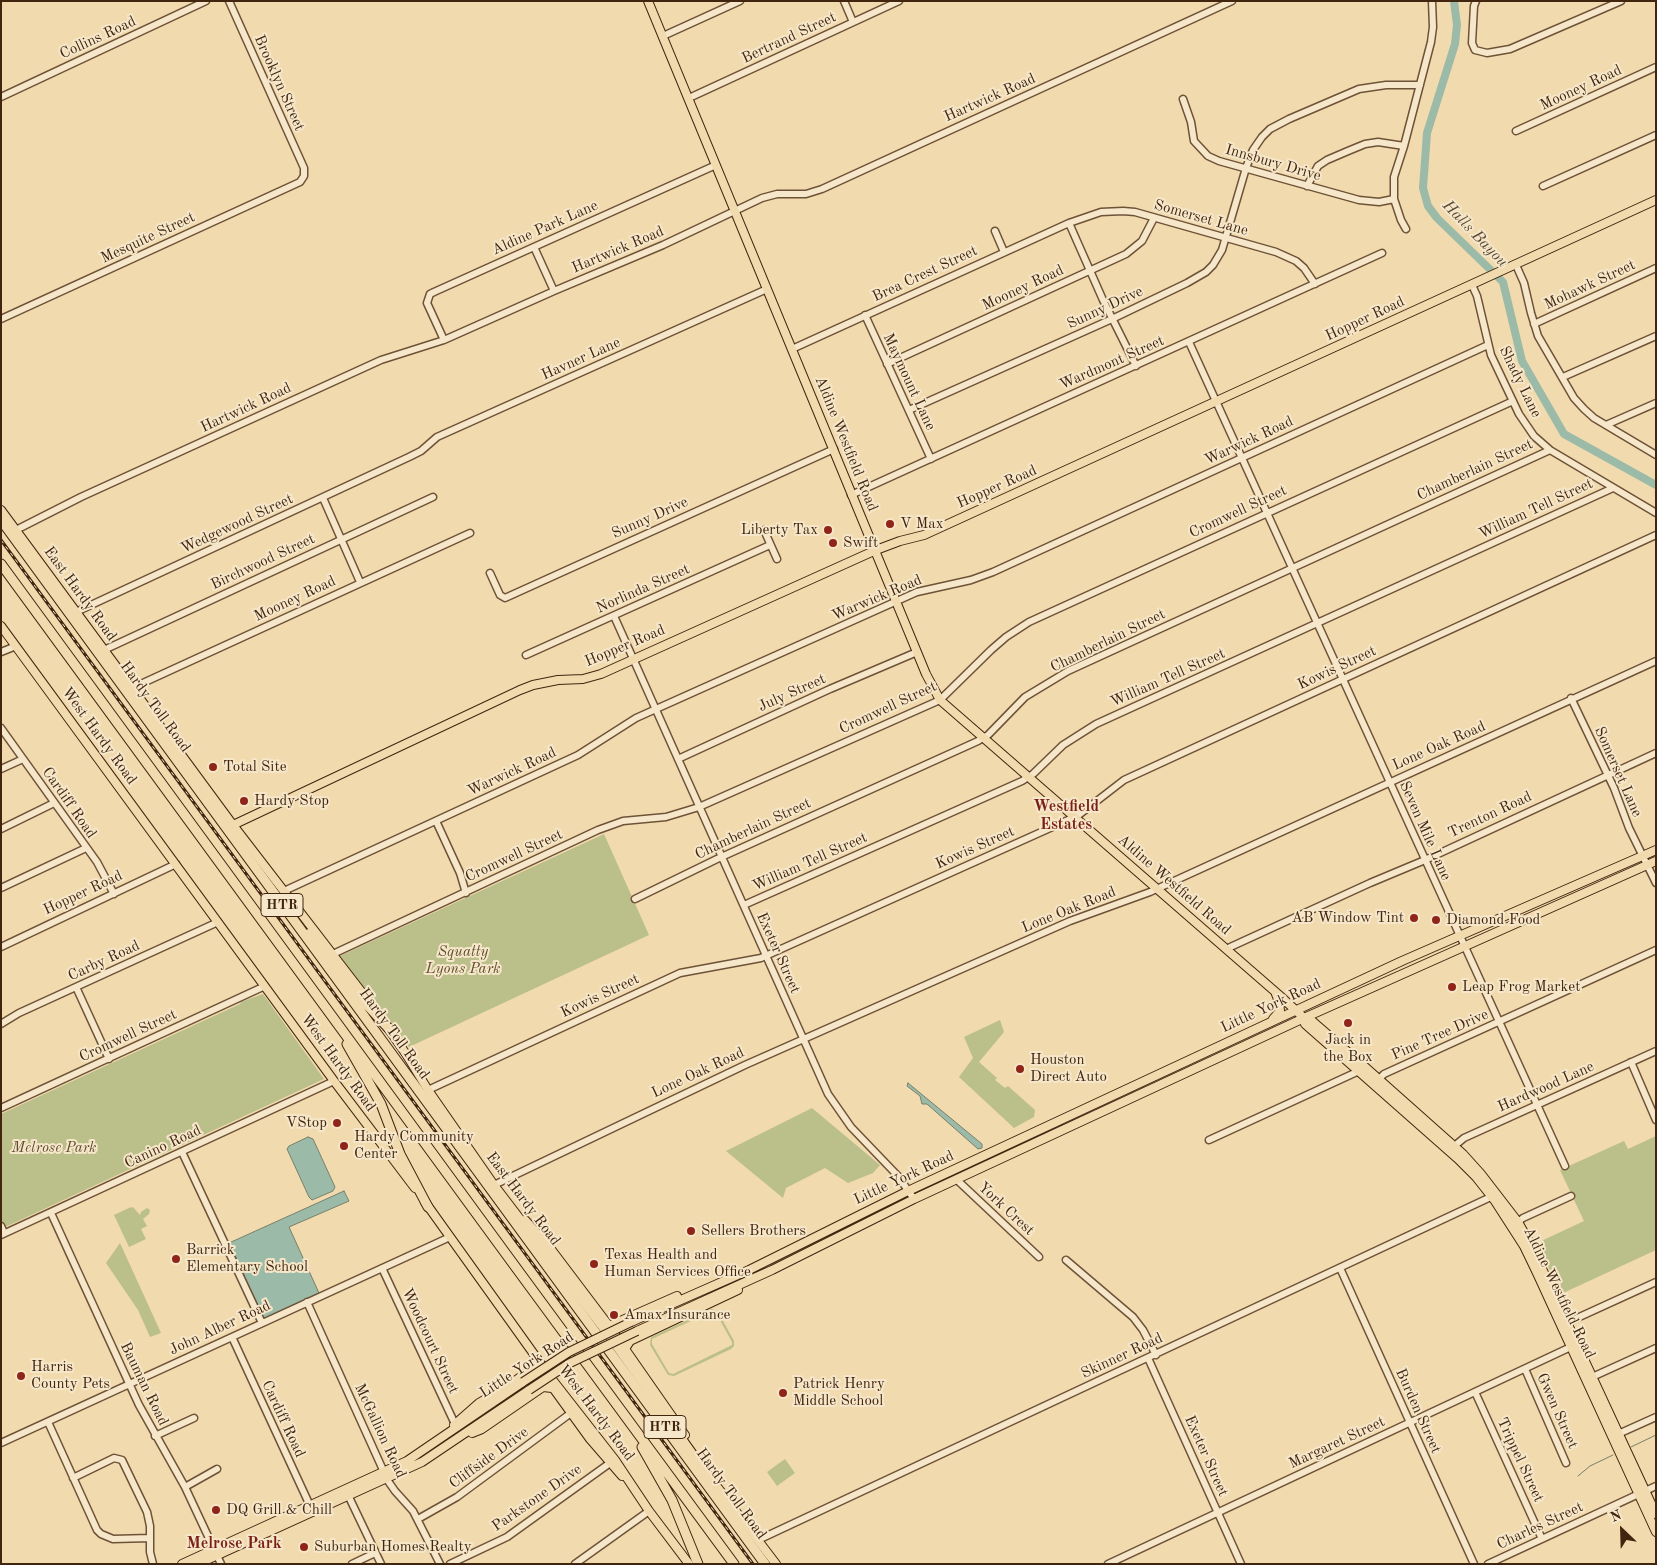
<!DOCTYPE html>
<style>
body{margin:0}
#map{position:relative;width:1657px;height:1565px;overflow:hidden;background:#f1daae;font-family:"Old Standard TT",serif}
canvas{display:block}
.frame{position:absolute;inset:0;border:2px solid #42250f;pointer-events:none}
.north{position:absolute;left:1597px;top:1505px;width:50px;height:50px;-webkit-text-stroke:4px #f6e7ca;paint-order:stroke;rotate:336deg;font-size:14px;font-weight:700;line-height:20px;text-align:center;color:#42250f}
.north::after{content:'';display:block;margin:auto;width:18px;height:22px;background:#42250f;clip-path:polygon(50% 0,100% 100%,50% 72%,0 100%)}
</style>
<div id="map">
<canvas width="1657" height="1565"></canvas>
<div class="frame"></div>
<div class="north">N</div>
</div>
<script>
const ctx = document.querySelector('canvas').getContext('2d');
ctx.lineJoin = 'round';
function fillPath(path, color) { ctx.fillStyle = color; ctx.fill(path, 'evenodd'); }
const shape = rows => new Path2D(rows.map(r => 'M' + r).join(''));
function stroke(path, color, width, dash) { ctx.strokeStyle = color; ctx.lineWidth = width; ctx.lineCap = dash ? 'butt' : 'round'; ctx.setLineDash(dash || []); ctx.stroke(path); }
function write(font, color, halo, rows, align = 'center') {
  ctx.font = font + ' "Old Standard TT",serif'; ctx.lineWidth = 4; ctx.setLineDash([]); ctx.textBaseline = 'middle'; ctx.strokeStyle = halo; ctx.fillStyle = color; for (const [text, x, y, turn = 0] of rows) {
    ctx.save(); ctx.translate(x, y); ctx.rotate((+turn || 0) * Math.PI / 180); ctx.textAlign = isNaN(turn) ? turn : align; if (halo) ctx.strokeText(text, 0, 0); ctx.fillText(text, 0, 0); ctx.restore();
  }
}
fillPath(shape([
 [604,834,649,935,409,1047,372,999,364,991,361,984,340,956],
 [263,994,324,1079,1,1229,1,1114,240,1004,241,1002],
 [1000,1020,1004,1032,979,1062,997,1078,995,1080,1005,1088,1008,1086,1035,1110,1034,1117,1014,1128,959,1077,973,1058,964,1037],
 [812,1108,880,1165,873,1173,848,1183,825,1168,786,1188,783,1198,726,1151],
 [1656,1136,1656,1250,1561,1294,1537,1243,1584,1221,1560,1170,1624,1141,1628,1149],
 [131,1207,132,1208,133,1207,140,1215,141,1212,147,1208,150,1210,149,1214,143,1219,147,1226,141,1229,146,1239,129,1247,114,1215],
 [120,1243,161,1333,150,1337,138,1310,106,1263],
 [712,1309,718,1312,734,1341,734,1346,731,1349,674,1376,668,1375,650,1345,651,1337],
 [710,1312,716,1313,732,1342,732,1345,673,1374,669,1373,652,1344,652,1339],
 [785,1459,795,1473,777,1486,767,1472]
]), '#bbbf89');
const water = shape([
 [908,1083,982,1144,982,1148,978,1149,927,1104,922,1104,920,1096,907,1086,908,1083],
 [308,1137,313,1139,335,1187,333,1191,312,1200,309,1197,287,1149,289,1146,308,1137],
 [344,1191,349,1201,289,1227,319,1293,264,1319,229,1243,344,1191]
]);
fillPath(water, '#9bbba8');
stroke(water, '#777f6b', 1);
stroke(shape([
 [1631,1447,1656,1435],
 [1578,1476,1590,1466,1613,1455]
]), '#777f6b', 1);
stroke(shape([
 [1454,1,1457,25,1455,44,1427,133,1423,188,1428,206,1437,218,1503,282,1522,361,1564,434,1656,485]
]), '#9bbba8', 8);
const minor = shape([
 [844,1,853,22],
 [1476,1,1474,6,1472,43,1475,50,1487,53,1510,49,1621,1],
 [663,36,740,1],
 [1,97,206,1],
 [689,98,899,1],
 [1183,99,1191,122,1194,141,1208,156,1219,161,1359,200,1379,202,1394,199],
 [1516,131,1656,67],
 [1307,186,1318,166,1327,160,1348,151,1365,144,1378,142,1404,146],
 [1543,186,1656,135],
 [1069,223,1103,300,1136,366],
 [1406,229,1401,220,1394,199,1394,177,1404,146,1431,42,1433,27,1432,1],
 [995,231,1004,252],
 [534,247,554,291],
 [1516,265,1524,283,1531,313,1538,336,1574,398,1584,409,1594,418,1656,455],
 [1472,285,1477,296,1491,355,1519,414,1534,436,1550,450,1656,513],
 [865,315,931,459],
 [1,319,300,182,304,176,304,168,229,1],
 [1534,324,1656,268],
 [444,340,427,303,430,294,434,292,716,165],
 [1189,342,1565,1166],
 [792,349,1069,223,1101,212,1123,211,1135,212,1276,252,1296,261,1304,268,1315,284],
 [887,364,1126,254,1142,241,1154,218],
 [1563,377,1656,336],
 [909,410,1112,319,1187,283,1206,272,1213,265,1222,250,1246,168,1253,150,1262,137,1270,129,1289,119,1359,89,1386,85,1420,85],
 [1606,425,1656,403],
 [851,495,1382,253],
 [323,498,360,582],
 [16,530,81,497,381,360,444,340,554,291,663,245,762,198,777,194,806,194,822,189,1232,1],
 [764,530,777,559],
 [490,573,500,595,505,598,834,449],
 [76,612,409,457,421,451,437,437,767,289],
 [614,616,828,1094,851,1127,898,1176,914,1199],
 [104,650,433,497],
 [1,652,16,646],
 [526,655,770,545],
 [132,688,470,533],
 [1571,698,1614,788,1629,828,1656,883],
 [1,728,97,862,114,894],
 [678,759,830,689,917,652],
 [1,769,23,759],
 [436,821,460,873,466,893],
 [1,829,54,803],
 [1,888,86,848],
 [284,891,578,755,636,718,917,592,971,580,993,572,1488,345],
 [635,899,717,859,978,741,988,735,1025,697,1068,671,1550,450],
 [744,905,1022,781,1033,774,1063,745,1096,724,1613,488],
 [1,947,176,864],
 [1226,949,1370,883,1425,860,1656,753],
 [333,954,598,830,623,821,666,817,699,807,940,700,991,650,1006,637,1029,622,1513,401],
 [76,987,109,1059],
 [1,1024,19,1013,218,922],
 [1631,1062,1656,1120],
 [1376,1082,1384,1074,1656,950],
 [428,1090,680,973,761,958,1068,820,1080,814,1124,780,1656,535],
 [1,1108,265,986],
 [1209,1140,1359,1071,1362,1068],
 [1452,1148,1464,1138,1656,1051],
 [182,1152,262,1323],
 [956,1179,1039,1257],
 [494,1185,745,1065,1070,921,1150,892,1656,661],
 [51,1213,139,1405,185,1487,221,1564],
 [1514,1225,1523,1218,1571,1196],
 [1,1226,4,1233],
 [1,1235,334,1081],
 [1066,1260,1133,1317,1143,1330,1156,1355],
 [382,1268,455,1424],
 [1340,1268,1474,1564],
 [307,1302,388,1481,395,1491,413,1511,440,1564],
 [1564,1324,1656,1282],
 [232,1337,312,1510],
 [1148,1358,1241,1564],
 [1525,1369,1566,1463],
 [1590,1378,1656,1348],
 [1475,1392,1542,1539],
 [48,1422,97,1530,101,1534,113,1539,150,1538],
 [1616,1435,1656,1417],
 [155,1436,194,1418],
 [1,1443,450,1237],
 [73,1478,114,1458,122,1460,147,1512,150,1526,150,1552,153,1564],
 [185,1487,217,1469],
 [348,1495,381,1564],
 [418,1519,457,1497,571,1413],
 [758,1540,1495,1195],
 [352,1564,375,1553],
 [450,1564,507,1537,610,1463],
 [575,1564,649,1511],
 [1108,1564,1575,1345],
 [1488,1564,1656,1486]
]);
const major = shape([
 [648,1,926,674,940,700,1279,995,1304,1018,1311,1020,1364,1066,1463,1154,1481,1174,1518,1222,1531,1245,1656,1514],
 [1,510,233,825,370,1003],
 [1,626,334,1081,415,1188],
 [233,825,520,690,533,685,558,680,583,679,601,674,876,550,900,541,924,535,1656,200],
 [1304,1018,1305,1024,1458,1159,1476,1177,1495,1201,1524,1246,1537,1273,1656,1532],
 [1273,1019,1280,1011,1279,1002,1276,994],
 [388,1028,406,1054,428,1090,494,1185,607,1333,702,1467,776,1564],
 [425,1202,551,1378,615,1460,649,1511,689,1564],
 [525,1220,547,1244,609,1326,685,1435],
 [631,1322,749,1270,908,1191,1402,961,1656,850],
 [609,1326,677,1296],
 [637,1331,772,1270,914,1199,1304,1018,1656,861],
 [625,1349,630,1341,738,1290],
 [543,1374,590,1439,622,1476],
 [454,1425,479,1403,508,1386,537,1365],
 [472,1433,482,1429,543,1387,552,1388],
 [182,1564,407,1461,523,1382],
 [198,1564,422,1462,529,1390]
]);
const highway = shape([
 [1,520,765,1564],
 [1,564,517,1269,734,1564],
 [310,933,354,991,391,1031],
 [347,1044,381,1104,400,1154,428,1207],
 [642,1447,672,1500,698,1564]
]);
stroke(minor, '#6e5237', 9);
stroke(major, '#42250f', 10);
stroke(highway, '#42250f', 11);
stroke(minor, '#f6e7ca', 6);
stroke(major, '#f1daae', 8);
stroke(highway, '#f1daae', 9);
const rail = shape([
 [1,540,753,1564]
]);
stroke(rail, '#42250f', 3);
stroke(rail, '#f6e7ca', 1, [4]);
const majorBridge = shape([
 [523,1382,569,1352,631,1322],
 [529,1390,570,1363,637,1331]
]);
stroke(majorBridge, '#42250f', 10, []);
stroke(majorBridge, '#f1daae', 8);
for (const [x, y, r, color] of [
 [890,524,5,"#8f2418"],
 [828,530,5,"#8f2418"],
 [833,543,5,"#8f2418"],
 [213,767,5,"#8f2418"],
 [244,801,5,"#8f2418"],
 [1414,918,5,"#8f2418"],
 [1436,920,5,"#8f2418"],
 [1452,987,5,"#8f2418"],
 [1348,1023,5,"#8f2418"],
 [1020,1069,5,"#8f2418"],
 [337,1123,5,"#8f2418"],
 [344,1146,5,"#8f2418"],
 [691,1231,5,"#8f2418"],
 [176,1259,5,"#8f2418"],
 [594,1264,5,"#8f2418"],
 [614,1315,5,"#8f2418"],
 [21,1376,5,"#8f2418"],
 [783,1393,5,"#8f2418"],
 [216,1510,5,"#8f2418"],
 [304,1547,5,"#8f2418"]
]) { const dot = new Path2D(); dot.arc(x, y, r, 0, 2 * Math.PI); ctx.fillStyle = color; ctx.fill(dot); stroke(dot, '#f6e7ca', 2); }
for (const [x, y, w] of [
 [282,905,42],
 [665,1427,42]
]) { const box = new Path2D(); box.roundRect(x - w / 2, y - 11.5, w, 23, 4); ctx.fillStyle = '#f6e7ca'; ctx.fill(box); stroke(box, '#42250f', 1); }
write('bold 14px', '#42250f', null, [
 ["HTR",282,905],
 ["HTR",665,1427]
]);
write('15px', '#42250f', '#f6e7ca', [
 ["Collins Road",98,38,-25],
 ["Bertrand Street",789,38,-25],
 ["Brooklyn Street",279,83,66],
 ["Mooney Road",1581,88,-25],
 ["Hartwick Road",990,98,-24],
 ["Innsbury Drive",1273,163,16],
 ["Somerset Lane",1201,218,16],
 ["Aldine Park Lane",545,228,-24],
 ["Mesquite Street",148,238,-25],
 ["Hartwick Road",618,250,-23],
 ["Brea Crest Street",925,274,-25],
 ["Mohawk Street",1590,285,-25],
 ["Mooney Road",1023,288,-25],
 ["Sunny Drive",1105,308,-25],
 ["Hopper Road",1365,319,-25],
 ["Havner Lane",581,359,-24],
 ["Wardmont Street",1112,363,-24],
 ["Maymount Lane",909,382,65],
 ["Shady Lane",1520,382,64],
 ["Hartwick Road",246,408,-25],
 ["Warwick Road",1249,441,-25],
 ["Aldine Westfield Road",846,444,68],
 ["Chamberlain Street",1475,470,-25],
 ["Hopper Road",997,487,-24],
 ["William Tell Street",1536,509,-25],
 ["Cromwell Street",1238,512,-25],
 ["Sunny Drive",650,518,-24],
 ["Wedgewood Street",237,524,-25],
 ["Birchwood Street",263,562,-25],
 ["Norlinda Street",643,589,-24],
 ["East Hardy Road",80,594,54],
 ["Warwick Road",877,598,-23],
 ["Mooney Road",295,599,-25],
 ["Chamberlain Street",1108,641,-26],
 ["Hopper Road",625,646,-23],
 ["Kowis Street",1337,668,-25],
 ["William Tell Street",1168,678,-24],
 ["July Street",792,693,-24],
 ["Hardy Toll Road",155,707,54],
 ["Cromwell Street",888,708,-25],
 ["West Hardy Road",99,736,54],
 ["Lone Oak Road",1439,746,-24],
 ["Warwick Road",512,772,-25],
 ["Somerset Lane",1618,772,66],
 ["Cardiff Road",69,803,55],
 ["Trenton Road",1490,815,-25],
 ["Chamberlain Street",753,829,-25],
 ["Seven Mile Lane",1425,831,66],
 ["Kowis Street",975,848,-24],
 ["Cromwell Street",514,856,-25],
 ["William Tell Street",810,862,-24],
 ["Aldine Westfield Road",1174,885,41],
 ["Hopper Road",83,893,-25],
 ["Lone Oak Road",1069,910,-22],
 ["Exeter Street",778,953,66],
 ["Carby Road",104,961,-25],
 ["Kowis Street",600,996,-25],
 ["Little York Road",1271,1006,-25],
 ["Hardy Toll Road",394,1034,54],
 ["Pine Tree Drive",1440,1035,-24],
 ["Cromwell Street",128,1036,-25],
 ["West Hardy Road",338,1063,54],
 ["Lone Oak Road",698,1073,-25],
 ["Hardwood Lane",1546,1087,-24],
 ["Canino Road",163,1147,-25],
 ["Little York Road",904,1178,-25],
 ["East Hardy Road",523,1199,53],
 ["York Crest",1006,1209,43],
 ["Aldine Westfield Road",1559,1293,64],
 ["John Alber Road",220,1328,-25],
 ["Woodcourt Street",430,1341,65],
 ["Skinner Road",1122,1356,-25],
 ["Little York Road",527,1365,-33],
 ["Bauman Road",144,1384,64],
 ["Burden Street",1418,1411,66],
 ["Gwen Street",1557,1411,66],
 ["West Hardy Road",596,1413,53],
 ["Cardiff Road",283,1419,65],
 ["McGallion Road",380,1431,65],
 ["Margaret Street",1337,1443,-25],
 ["Exeter Street",1206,1456,66],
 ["Cliffside Drive",489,1458,-36],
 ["Trippel Street",1520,1460,65],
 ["Hardy Toll Road",731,1494,54],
 ["Parkstone Drive",537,1498,-35],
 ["Charles Street",1540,1526,-25]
]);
write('15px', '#42250f', '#f6e7ca', [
 ["V Max",900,524],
 ["Liberty Tax",818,530,"right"],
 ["Swift",843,543],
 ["Total Site",223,767],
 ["Hardy Stop",254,801],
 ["AB Window Tint",1404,918,"right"],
 ["Diamond Food",1446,920],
 ["Leap Frog Market",1462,987],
 ["Jack in",1348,1040,"center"],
 ["the Box",1348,1057,"center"],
 ["Houston",1030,1060],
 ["Direct Auto",1030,1077],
 ["VStop",327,1123,"right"],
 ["Hardy Community",354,1137],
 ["Center",354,1154],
 ["Sellers Brothers",701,1231],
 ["Barrick",186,1250],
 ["Elementary School",186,1267],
 ["Texas Health and",604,1255],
 ["Human Services Office",604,1272],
 ["Amax Insurance",624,1315],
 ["Harris",31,1367],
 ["County Pets",31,1384],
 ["Patrick Henry",793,1384],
 ["Middle School",793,1401],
 ["DQ Grill & Chill",226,1510],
 ["Suburban Homes Realty",314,1547]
], 'left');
write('italic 15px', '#604c2e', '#f6e7ca', [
 ["Squatty",463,952],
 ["Lyons Park",463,969],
 ["Melrose Park",54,1148]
]);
write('italic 16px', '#584a35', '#f6e7ca', [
 ["Halls Bayou",1475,234,46]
]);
write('bold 16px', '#7a1f14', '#f6e7ca', [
 ["Westfield",1066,807],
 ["Estates",1066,825],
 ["Melrose Park",234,1544]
]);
</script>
